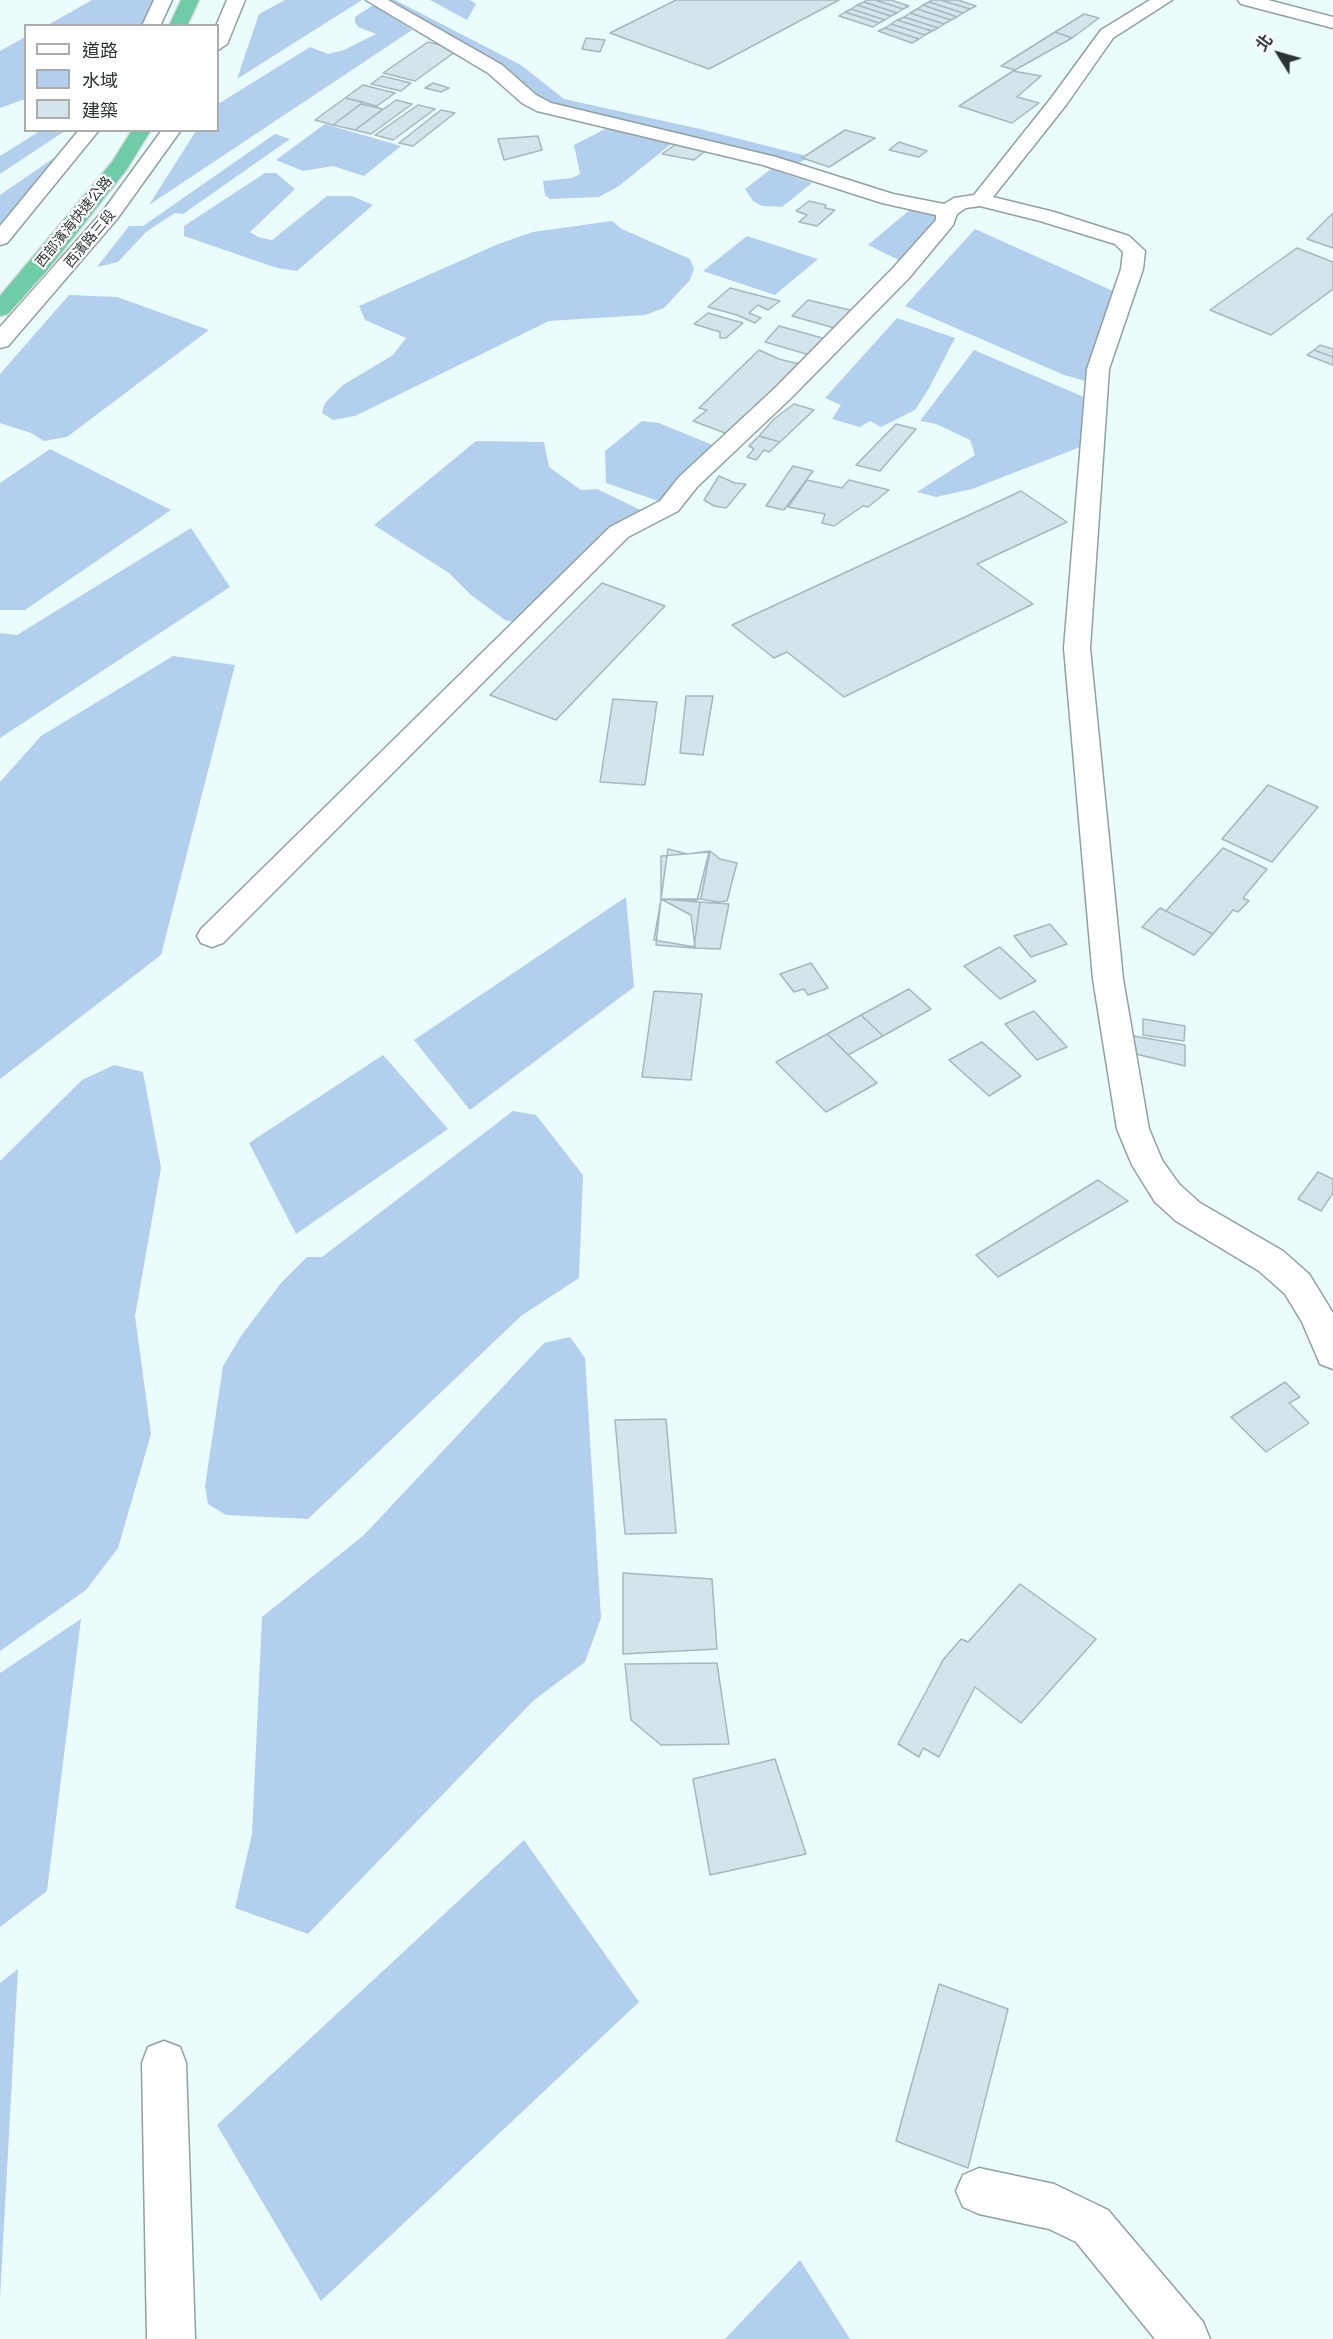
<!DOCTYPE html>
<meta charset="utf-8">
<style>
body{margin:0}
#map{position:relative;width:1333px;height:2339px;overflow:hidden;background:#eafdfc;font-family:Montserrat,"Noto Sans TC",sans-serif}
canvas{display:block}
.legend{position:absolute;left:24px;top:24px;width:195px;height:108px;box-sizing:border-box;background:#fff;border:2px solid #abadad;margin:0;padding:8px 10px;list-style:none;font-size:18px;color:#2c3333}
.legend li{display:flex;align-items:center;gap:12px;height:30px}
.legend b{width:30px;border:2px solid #abadad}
.north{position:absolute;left:1249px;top:24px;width:60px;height:60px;-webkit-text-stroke:4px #fff;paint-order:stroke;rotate:307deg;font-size:16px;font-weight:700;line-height:24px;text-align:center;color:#2c3333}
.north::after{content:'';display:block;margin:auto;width:21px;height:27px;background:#2c3333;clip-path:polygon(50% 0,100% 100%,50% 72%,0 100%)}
</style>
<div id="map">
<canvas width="1333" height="2339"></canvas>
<ul class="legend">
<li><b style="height:8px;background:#fff"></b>道路</li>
<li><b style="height:16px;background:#b2d0ed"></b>水域</li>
<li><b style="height:16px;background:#d3e4ea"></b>建築</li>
</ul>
<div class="north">北</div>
</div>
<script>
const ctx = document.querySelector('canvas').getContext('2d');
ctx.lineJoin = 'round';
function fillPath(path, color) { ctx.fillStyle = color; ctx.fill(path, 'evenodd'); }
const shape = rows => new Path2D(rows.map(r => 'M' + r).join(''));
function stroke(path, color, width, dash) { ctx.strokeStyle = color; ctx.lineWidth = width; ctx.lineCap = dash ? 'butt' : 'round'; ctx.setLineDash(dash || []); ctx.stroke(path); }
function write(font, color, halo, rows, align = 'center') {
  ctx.font = font + ' Montserrat,"Noto Sans TC",sans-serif'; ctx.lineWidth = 4.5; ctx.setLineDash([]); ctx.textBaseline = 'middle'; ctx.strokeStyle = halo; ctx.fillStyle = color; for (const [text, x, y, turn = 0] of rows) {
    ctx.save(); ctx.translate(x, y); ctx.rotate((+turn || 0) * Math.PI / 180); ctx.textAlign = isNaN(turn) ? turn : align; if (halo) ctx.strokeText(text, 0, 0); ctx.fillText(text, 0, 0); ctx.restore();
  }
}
fillPath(shape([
 [92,0,159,0,151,25,46,26],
 [285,0,362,0,237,79,259,14],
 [430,0,470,0,476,4,467,20],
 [373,5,412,30,149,205,196,131,218,130,218,104,310,47,328,54,344,50,376,34,358,27,355,22,355,17],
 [25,37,25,99,0,108,0,51],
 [325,124,401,146,364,176,333,166,303,171,276,160],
 [611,126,676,140,619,186,599,197,550,199,545,195,543,181,572,178,580,174,574,145],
 [40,131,65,131,0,174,0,156],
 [275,134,290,139,183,214,175,213,146,232,118,262,97,267,129,226,143,226],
 [77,142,0,235,0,195],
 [771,169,812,183,782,207,762,206,753,201,745,189],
 [265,173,276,173,295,189,250,232,258,237,272,240,327,196,352,196,373,205,297,271,277,268,184,236,184,226],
 [912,208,947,218,907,264,868,245],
 [612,221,622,229,690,259,694,269,690,280,664,308,645,315,549,321,355,416,333,420,322,413,325,403,343,385,393,355,406,338,365,320,359,306,498,244,533,232],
 [975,229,1122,295,1094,344,1095,355,1085,381,1064,375,905,306],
 [747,236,818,259,775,295,703,271],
 [69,295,117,297,209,330,67,437,44,441,31,433,0,423,0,374],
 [897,318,955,338,928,390,915,410,881,427,870,421,860,427,832,419,841,405,825,398],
 [974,350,1091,400,1083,446,972,489,936,497,917,492,975,455,970,440,936,424,920,421],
 [642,421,659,423,720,448,664,503,606,483,605,451],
 [476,441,544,442,549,467,581,490,597,489,649,514,530,625,505,620,471,595,449,573,374,525],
 [50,449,171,510,25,610,0,610,0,483],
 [191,528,230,587,0,738,0,633,17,635],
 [173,656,235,665,161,955,0,1079,0,782,41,736],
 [626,897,634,987,470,1110,414,1040],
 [383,1055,448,1129,296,1234,249,1143],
 [114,1065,143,1072,161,1168,135,1316,151,1434,118,1548,86,1590,0,1651,0,1161,82,1080],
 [513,1111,536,1115,583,1175,579,1278,521,1316,308,1519,226,1515,208,1504,205,1486,223,1366,241,1336,281,1283,307,1257,322,1257],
 [570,1337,585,1358,601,1618,585,1662,534,1700,308,1934,235,1908,252,1834,262,1617,364,1535,544,1343],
 [81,1619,47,1891,0,1927,0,1673],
 [524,1840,639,2002,321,2301,217,2125],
 [18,1969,0,2298,0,1983],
 [800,2260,850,2339,725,2339]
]), '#b2d0ed');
fillPath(shape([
 [375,0,395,0,521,65,564,99,700,129,803,155,806,159,797,164,698,139,552,107,509,73,375,0]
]), '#b2d0ed');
const building = shape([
 [676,0,839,0,709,69,610,33,676,0],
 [867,0,875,0,903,9,897,13,864,2,867,0],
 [875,0,891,0,909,6,903,9,875,0],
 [932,0,941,0,970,9,963,13,929,2,932,0],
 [941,0,958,0,976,6,970,9,941,0],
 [864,2,897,13,891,16,857,5,864,2],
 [929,2,963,13,957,17,923,5,929,2],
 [857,5,891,16,885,20,851,9,857,5],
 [923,5,957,17,951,20,917,9,923,5],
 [851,9,885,20,879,23,845,12,851,9],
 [917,9,951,20,944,24,910,13,917,9],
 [845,12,879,23,873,27,839,16,845,12],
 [910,13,944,24,938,28,904,17,910,13],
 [1084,14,1099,18,1072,38,1055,32,1084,14],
 [904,17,938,28,932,31,897,20,904,17],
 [897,20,932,31,925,35,891,24,897,20],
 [891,24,925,35,919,39,885,28,891,24],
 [885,28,919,39,912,43,878,31,885,28],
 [1055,32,1072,38,1015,70,1001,66,1055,32],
 [586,38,605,40,600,52,582,49,586,38],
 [428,42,459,49,415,81,383,73,428,42],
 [1013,71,1041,76,1017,97,1039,103,1012,123,959,106,1013,71],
 [382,76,411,83,401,91,371,84,382,76],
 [433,83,449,88,441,92,425,88,433,83],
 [363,85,395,93,377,106,345,98,363,85],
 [345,98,363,102,333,125,315,120,345,98],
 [396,100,412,104,371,134,355,130,396,100],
 [361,104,383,109,355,130,333,125,361,104],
 [418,105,435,109,393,140,375,135,418,105],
 [441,110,455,113,413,146,399,143,441,110],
 [845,130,875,138,829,167,802,158,845,130],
 [538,136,542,150,504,160,498,139,538,136],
 [899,142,927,151,919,157,889,150,899,142],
 [676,144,705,151,694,160,662,154,676,144],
 [809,201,826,205,825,208,835,210,817,226,799,222,807,215,796,211,809,201],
 [1333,213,1333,248,1307,239,1333,213],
 [1297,248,1333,262,1333,289,1271,335,1210,310,1297,248],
 [730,288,780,301,768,310,758,305,749,313,761,318,755,323,737,315,708,307,730,288],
 [808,300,854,311,838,329,792,316,808,300],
 [708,313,743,323,726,338,720,338,720,332,694,324,708,313],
 [779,326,826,339,810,355,765,342,779,326],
 [1320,345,1333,349,1333,357,1314,350,1320,345],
 [759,350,779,359,803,365,733,436,693,421,707,410,699,408,759,350],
 [1314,350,1333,357,1333,365,1307,355,1314,350],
 [794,404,814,410,780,442,759,436,774,419,794,404],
 [896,424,916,429,880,471,856,465,896,424],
 [759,436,780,442,769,452,764,450,756,460,747,457,754,449,749,446,759,436],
 [793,466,813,471,784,510,766,506,793,466],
 [719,476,735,483,746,484,726,508,714,506,704,500,719,476],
 [807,480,842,488,849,480,889,490,868,507,863,506,834,526,822,523,825,514,788,507,807,480],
 [1021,491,1067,522,977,564,1033,604,844,697,787,652,774,658,732,625,1021,491],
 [602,583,665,606,556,720,490,695,602,583],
 [686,696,713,696,703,755,680,753,686,696],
 [613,699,657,702,645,785,600,782,613,699],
 [1268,785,1318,807,1272,862,1222,839,1268,785],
 [1223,848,1267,869,1243,898,1249,901,1238,912,1233,910,1213,934,1166,911,1223,848],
 [668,849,687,854,710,851,701,899,661,899,668,849],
 [710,851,720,859,737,863,727,901,718,902,701,899,710,851],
 [709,852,697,900,661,899,661,856,709,852],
 [661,899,691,915,695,947,654,940,661,899],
 [661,899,700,902,694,948,656,945,661,899],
 [700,902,729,904,720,949,694,948,700,902],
 [1160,908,1166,911,1213,934,1194,955,1142,927,1160,908],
 [1050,924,1067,944,1031,957,1014,936,1050,924],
 [1000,947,1036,981,1000,999,964,966,1000,947],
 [811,963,828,988,808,995,804,989,794,992,780,974,811,963],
 [909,989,931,1009,883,1036,861,1015,909,989],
 [654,991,702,994,691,1080,642,1077,654,991],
 [1034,1011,1067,1047,1037,1060,1005,1024,1034,1011],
 [861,1015,883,1036,848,1055,827,1034,861,1015],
 [1143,1019,1185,1026,1184,1041,1143,1035,1143,1019],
 [827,1034,877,1083,826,1112,776,1062,827,1034],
 [1134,1036,1185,1045,1185,1066,1132,1053,1134,1036],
 [982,1042,1021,1076,989,1096,949,1060,982,1042],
 [1318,1172,1333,1179,1333,1193,1321,1211,1298,1199,1318,1172],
 [1098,1180,1128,1201,998,1277,976,1255,1098,1180],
 [1285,1382,1300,1397,1289,1403,1309,1423,1266,1452,1231,1417,1285,1382],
 [666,1419,676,1533,625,1534,615,1420,666,1419],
 [623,1573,712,1579,717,1649,623,1654,623,1573],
 [1020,1584,1096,1639,1021,1723,975,1687,939,1757,923,1748,919,1757,898,1744,943,1660,961,1639,968,1642,1020,1584],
 [717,1663,729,1744,661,1745,631,1720,625,1664,717,1663],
 [775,1759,806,1854,710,1875,693,1779,775,1759],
 [939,1984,1008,2009,968,2168,896,2141,939,1984]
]);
fillPath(building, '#d3e4ea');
stroke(building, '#a7b7bd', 1.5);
const minor = shape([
 [154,0,172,0,160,26,142,26,154,0],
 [227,0,245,0,227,44,218,50,216,26,227,0],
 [366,0,388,0,502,65,536,95,551,103,776,157,893,194,944,204,954,198,974,195,1052,97,1101,30,1150,0,1172,0,1113,38,1066,105,993,197,1054,212,1129,236,1145,251,1143,269,1109,369,1090,648,1123,979,1149,1129,1162,1160,1179,1184,1200,1203,1283,1251,1309,1274,1333,1313,1333,1369,1320,1364,1302,1322,1285,1294,1259,1271,1176,1221,1155,1202,1132,1165,1117,1129,1093,979,1064,648,1087,369,1121,269,1123,252,1115,244,1040,221,980,206,966,208,957,214,953,225,909,278,792,397,697,487,678,511,628,537,223,943,212,947,201,943,197,936,201,929,610,527,660,501,679,477,776,387,893,268,936,220,936,215,882,203,763,165,537,111,522,103,488,73,366,0],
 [1238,0,1268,0,1333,17,1333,28,1241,4,1238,0],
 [79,130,99,130,7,243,0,245,0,226,79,130],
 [162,130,181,130,117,219,8,346,0,348,0,327,103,211,162,130],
 [164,2041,180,2047,186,2063,195,2339,147,2339,142,2063,148,2047,164,2041],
 [979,2168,1054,2184,1108,2210,1203,2322,1210,2339,1155,2339,1076,2242,1049,2229,979,2214,963,2207,956,2191,963,2175,979,2168]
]);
const highway = shape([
 [181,0,199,0,187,26,169,26,181,0],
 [132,130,151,130,127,169,50,267,8,314,0,316,0,296,112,162,132,130]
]);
stroke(minor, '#90a1a0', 3);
stroke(highway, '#d9dada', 3);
fillPath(minor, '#fff');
fillPath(highway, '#6ecca7');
write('14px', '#2c3333', '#fff', [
 ["西部濱海快速公路",74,222,-51],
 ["西濱路三段",90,239,-50]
]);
</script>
